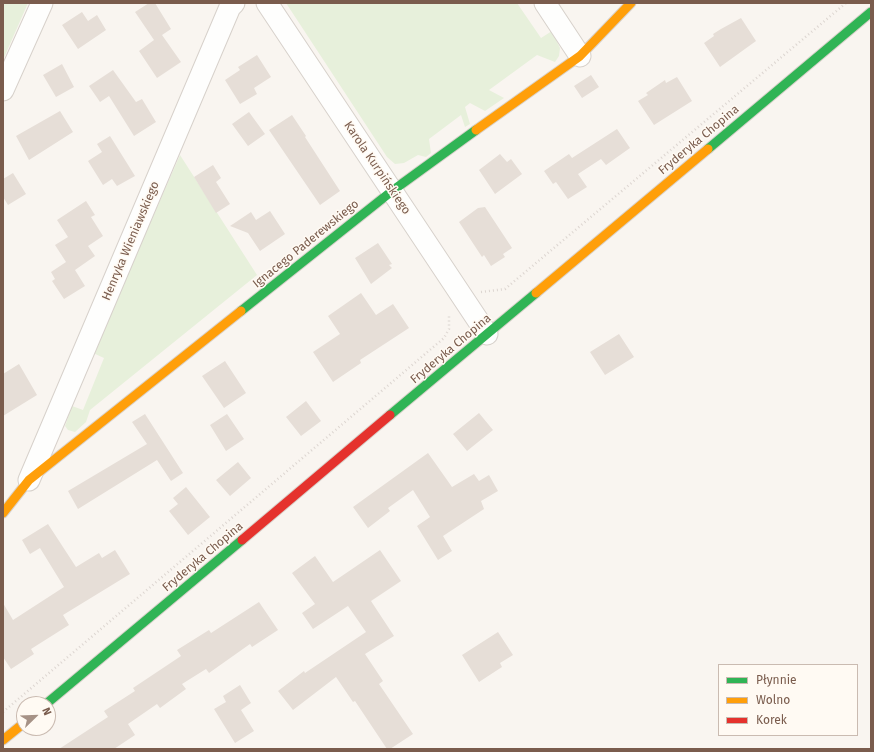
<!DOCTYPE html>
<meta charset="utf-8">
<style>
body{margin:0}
#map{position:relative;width:874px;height:752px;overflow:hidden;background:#f9f5f0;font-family:"Fira Sans",sans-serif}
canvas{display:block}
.frame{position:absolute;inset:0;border:4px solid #7a5c4d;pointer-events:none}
.legend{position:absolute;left:718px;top:664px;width:140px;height:72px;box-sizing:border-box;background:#fffaf3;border:1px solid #cabbb1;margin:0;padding:5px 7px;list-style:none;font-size:12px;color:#7a5c4d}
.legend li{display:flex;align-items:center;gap:8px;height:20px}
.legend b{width:20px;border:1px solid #cabbb1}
.north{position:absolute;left:16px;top:696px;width:40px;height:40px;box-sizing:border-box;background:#fffaf3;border:1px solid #cabbb1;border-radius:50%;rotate:67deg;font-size:11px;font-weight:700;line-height:16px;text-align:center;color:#7a5c4d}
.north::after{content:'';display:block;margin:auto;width:14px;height:18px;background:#a69286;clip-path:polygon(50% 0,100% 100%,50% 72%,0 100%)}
</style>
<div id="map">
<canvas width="874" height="752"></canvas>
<div class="frame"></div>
<ul class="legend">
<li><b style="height:5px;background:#30b455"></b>Płynnie</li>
<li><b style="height:5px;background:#ff9f0a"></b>Wolno</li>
<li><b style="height:5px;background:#e5322d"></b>Korek</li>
</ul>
<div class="north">N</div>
</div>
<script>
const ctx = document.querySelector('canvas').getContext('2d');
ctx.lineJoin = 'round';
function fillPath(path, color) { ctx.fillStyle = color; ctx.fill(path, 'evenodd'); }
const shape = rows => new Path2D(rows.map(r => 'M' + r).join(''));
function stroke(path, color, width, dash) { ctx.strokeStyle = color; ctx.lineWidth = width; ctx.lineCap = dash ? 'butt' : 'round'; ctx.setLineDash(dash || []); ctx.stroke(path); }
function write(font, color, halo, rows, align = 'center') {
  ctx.font = font + ' "Fira Sans",sans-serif'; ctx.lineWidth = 3; ctx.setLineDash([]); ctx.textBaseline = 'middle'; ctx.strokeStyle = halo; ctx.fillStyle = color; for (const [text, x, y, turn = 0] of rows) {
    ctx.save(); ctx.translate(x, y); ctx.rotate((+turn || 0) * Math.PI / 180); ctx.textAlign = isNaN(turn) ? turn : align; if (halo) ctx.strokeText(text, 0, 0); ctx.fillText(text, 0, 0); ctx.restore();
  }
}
fillPath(shape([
 [3,3,28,3,3,60],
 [286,3,517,3,541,38,552,31,560,48,559,56,555,62,537,55,489,90,504,98,485,111,470,103,465,107,470,124,465,127,461,115,429,139,431,153,426,157,418,155,404,163,395,164,387,157],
 [180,155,257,275,90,410,86,422,75,432,68,430,65,426,72,406,83,410,104,358,93,353]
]), '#e7f0db');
fillPath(shape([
 [149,3,155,3,171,29,162,35,181,62,157,78,139,51,154,40,135,12],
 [82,12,88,21,97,15,106,30,78,49,62,25],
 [741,18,756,41,720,67,704,43,714,36,713,34,721,29],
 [257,55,271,77,254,88,257,94,240,104,225,80,240,70,238,67],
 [62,64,74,87,56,97,43,75],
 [113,70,136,102,142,99,156,122,134,136,109,96,100,102,89,86],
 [591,75,599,87,582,98,574,86],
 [677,77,692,101,654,125,638,101,648,95,646,93,665,80,666,83],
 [60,111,73,132,29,160,16,136],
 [249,112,265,134,248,146,232,124],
 [292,115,306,136,305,137,340,191,320,205,269,130],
 [617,129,630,148,606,165,601,159,578,174,587,187,568,199,556,182,553,184,544,171,569,154,572,158],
 [110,136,135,176,117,186,112,179,103,185,88,161,102,152,97,144],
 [500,154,507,162,511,159,522,174,495,194,479,170],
 [213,165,221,178,216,182,230,204,216,213,194,177],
 [13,173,26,194,8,205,3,197,3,179],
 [86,201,95,215,91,217,103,236,88,246,95,256,75,270,85,286,64,299,52,281,55,279,51,272,66,262,55,245,68,237,57,220],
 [485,207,512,248,503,254,505,257,491,266,484,255,482,257,459,222,478,208],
 [270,211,285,234,260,251,248,233,230,226,251,212,256,220],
 [378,243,392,264,389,265,392,268,371,284,355,258],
 [361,293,376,315,393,304,409,328,360,360,361,363,333,382,313,352,340,334,328,316],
 [619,334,634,357,605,375,590,352],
 [225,361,246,393,224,408,202,376],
 [19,364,37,395,3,416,3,374],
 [306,401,321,421,301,436,286,417],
 [479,413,493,430,467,451,453,434],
 [145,414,183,473,171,481,157,460,78,509,68,491,147,444,132,422],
 [227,414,244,439,226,451,210,425],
 [428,453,452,487,474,474,479,481,489,475,498,491,481,501,484,509,443,536,452,551,438,560,417,526,430,517,413,490,388,508,390,511,368,528,353,507],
 [238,462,251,478,230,496,216,480],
 [186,487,210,517,188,535,169,511,178,504,173,498],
 [48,524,76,567,99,553,102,558,115,550,130,574,63,615,69,625,31,649,34,654,11,669,3,657,3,603,13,620,64,587,40,548,30,554,22,540],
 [380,550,401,581,371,601,394,636,365,654,383,681,379,684,413,734,390,749,387,749,355,701,353,702,336,677,293,710,278,691,304,671,305,673,366,632,348,606,313,629,302,613,315,604,292,573,315,556,333,582],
 [259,602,278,630,252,647,250,644,209,673,206,669,182,684,186,689,160,708,157,704,128,724,135,735,114,749,59,749,108,717,104,711,135,691,133,688,181,656,177,650,209,630,211,633],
 [498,632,513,655,500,663,502,667,479,682,462,655],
 [240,685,251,703,241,710,254,731,235,743,214,709,226,702,223,696]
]), '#e6ded7');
const street = shape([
 [267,3,487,334],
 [545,3,580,56],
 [3,90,42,3],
 [29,480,230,7,234,3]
]);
const fast = shape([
 [708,149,871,12],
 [241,311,392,191,476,130],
 [390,415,536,293],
 [46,704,242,540]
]);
const slow = shape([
 [476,130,580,56,631,3],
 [536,293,708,149],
 [3,513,29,480,241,311],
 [3,740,24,723]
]);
const jam = shape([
 [242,540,390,415]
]);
stroke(street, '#d7d1cb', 23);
stroke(fast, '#d9d2cb', 11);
stroke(slow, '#d9d2cb', 11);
stroke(jam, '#d9d2cb', 11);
stroke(shape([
 [481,292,505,289,846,3],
 [3,712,444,338,449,329,449,314]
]), '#dcd5d0', 2.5, [1, 3]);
stroke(street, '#fefefd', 21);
stroke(fast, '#30b455', 9);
stroke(slow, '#ff9f0a', 9);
stroke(jam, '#e5322d', 9);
write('12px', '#7a5c4d', '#fffaf3', [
 ["Fryderyka Chopina",699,140,-40],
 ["Karola Kurpińskiego",377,168,56],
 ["Henryka Wieniawskiego",131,241,-67],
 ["Ignacego Paderewskiego",306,244,-39],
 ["Fryderyka Chopina",451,349,-40],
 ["Fryderyka Chopina",203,557,-40]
]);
</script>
